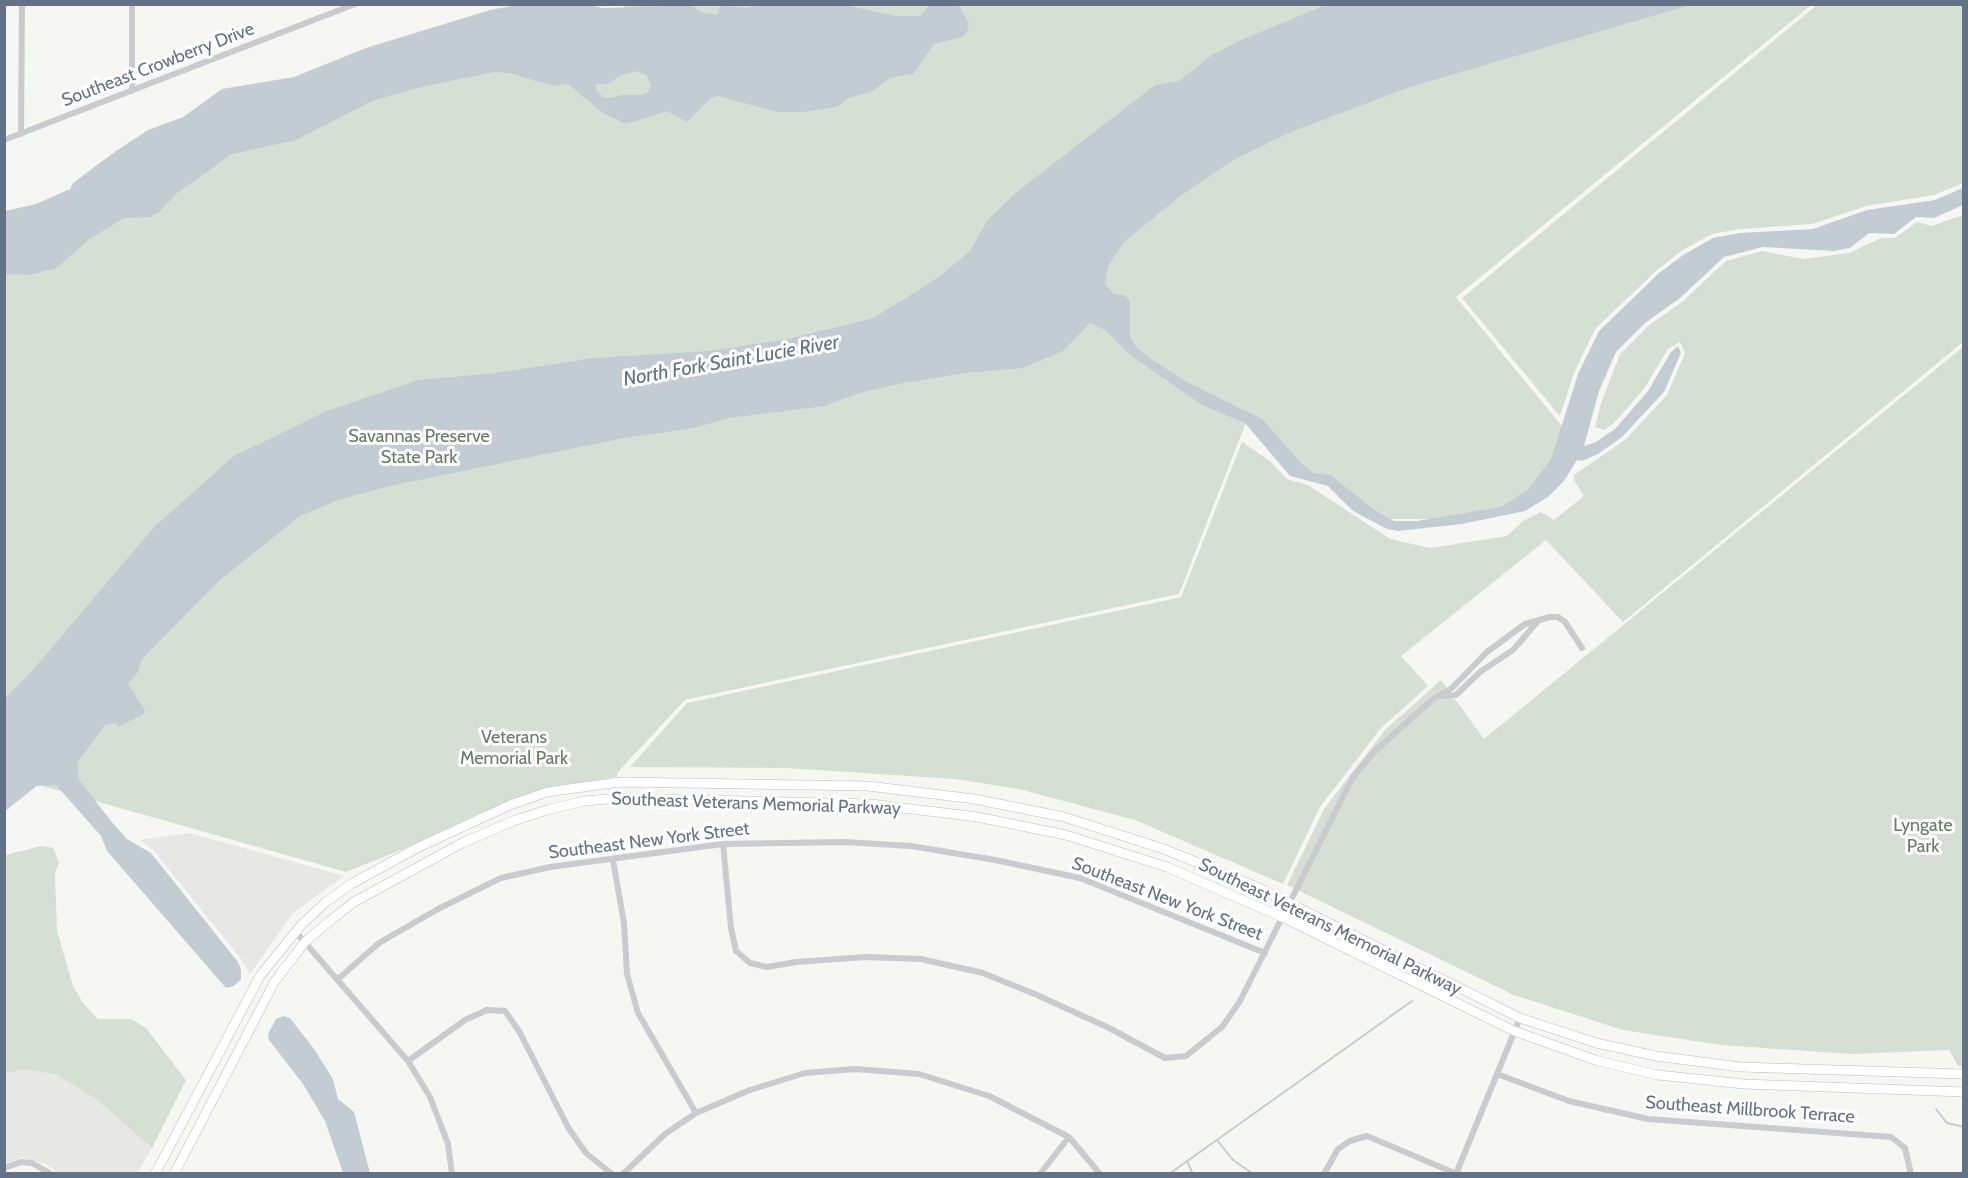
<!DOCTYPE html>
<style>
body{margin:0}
#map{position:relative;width:1968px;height:1178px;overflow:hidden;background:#f6f7f3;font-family:Cabin,sans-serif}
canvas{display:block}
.frame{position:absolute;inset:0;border:6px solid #637286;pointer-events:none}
</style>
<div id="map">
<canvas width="1968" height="1178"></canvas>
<div class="frame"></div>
</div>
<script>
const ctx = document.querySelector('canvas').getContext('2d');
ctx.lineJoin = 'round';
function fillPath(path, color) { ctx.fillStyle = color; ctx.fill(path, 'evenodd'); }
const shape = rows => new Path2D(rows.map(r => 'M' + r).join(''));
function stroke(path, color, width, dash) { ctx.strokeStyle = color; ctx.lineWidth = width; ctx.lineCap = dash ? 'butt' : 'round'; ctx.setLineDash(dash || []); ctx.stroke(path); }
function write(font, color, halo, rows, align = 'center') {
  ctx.font = font + ' Cabin,sans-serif'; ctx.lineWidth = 6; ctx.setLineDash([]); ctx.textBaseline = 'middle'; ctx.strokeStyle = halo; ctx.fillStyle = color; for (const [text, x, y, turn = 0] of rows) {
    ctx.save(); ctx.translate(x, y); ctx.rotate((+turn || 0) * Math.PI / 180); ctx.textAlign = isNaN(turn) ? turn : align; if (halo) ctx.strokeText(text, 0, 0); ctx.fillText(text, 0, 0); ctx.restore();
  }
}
fillPath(shape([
 [190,833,344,876,293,913,250,974,241,959,154,851,140,840],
 [23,1069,57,1075,99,1101,123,1121,152,1148,137,1173,58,1173,46,1164,22,1158,5,1164,5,1074]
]), '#e7e8e6');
fillPath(shape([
 [624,5,1811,5,1456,297,1570,436,1516,506,1431,519,1377,519,1297,464,1247,420,1179,594,685,700,617,773,617,777,551,787,482,812,411,846,346,872,7,776,5,777,5,246,137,168,630,26],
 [1817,5,1963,5,1963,183,1934,195,1866,206,1812,224,1740,229,1712,234,1681,251,1655,272,1595,329,1574,373,1560,416,1462,298],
 [1963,215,1963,342,1623,622,1546,540,1401,656,1428,686,1381,728,1320,807,1283,884,1135,820,1019,789,955,779,787,768,630,767,687,703,1181,597,1242,442,1270,461,1287,479,1308,485,1390,539,1430,548,1507,536,1523,521,1541,512,1554,520,1584,496,1574,480,1574,475,1625,440,1667,395,1685,353,1680,342,1668,349,1644,389,1613,424,1604,430,1595,427,1601,403,1620,354,1648,326,1682,302,1726,261,1762,251,1803,259,1849,253,1881,238,1895,238,1917,222,1932,226],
 [1963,347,1963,1066,1958,1066,1949,1050,1852,1054,1721,1045,1623,1030,1514,995,1287,885,1324,809,1385,730,1441,680,1484,739],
 [42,846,53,848,59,862,55,874,57,931,73,986,83,1003,98,1019,131,1019,146,1028,186,1080,152,1148,99,1101,57,1075,23,1069,5,1074,5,855]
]), '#d6dfd4');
fillPath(shape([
 [1328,4,1690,5,1410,87,1291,132,1233,160,1179,197,1124,242,1108,266,1105,284,1114,294,1124,295,1130,300,1130,336,1136,347,1148,357,1183,380,1262,419,1303,465,1314,473,1330,475,1376,511,1394,521,1417,521,1501,507,1528,490,1551,459,1578,374,1599,331,1658,274,1683,255,1713,238,1740,233,1813,229,1867,210,1935,200,1963,188,1963,205,1934,218,1916,217,1894,234,1869,233,1850,248,1833,251,1763,247,1724,257,1680,298,1645,323,1616,352,1599,391,1584,446,1596,442,1616,428,1648,391,1671,352,1678,346,1681,353,1664,392,1622,437,1598,454,1582,461,1577,460,1564,481,1548,497,1525,511,1462,524,1398,531,1387,529,1353,511,1328,486,1290,476,1245,423,1204,406,1131,356,1105,330,1090,323,1063,351,1023,368,964,373,903,383,859,393,825,406,729,418,694,428,624,438,390,486,338,500,300,516,220,580,142,659,138,672,128,684,145,710,143,714,118,727,116,723,105,725,77,763,79,780,111,821,127,839,151,853,238,962,241,970,241,979,234,986,226,988,107,851,101,836,56,785,37,786,5,811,5,698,32,671,154,527,234,456,329,410,418,380,496,373,593,358,710,351,788,339,874,318,940,276,970,251,987,221,1018,191,1155,85,1179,81,1212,55,1241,40],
 [517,5,586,4,603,8,690,5,701,12,717,15,721,5,746,8,765,4,844,5,896,16,920,16,929,5,958,4,969,23,967,32,962,37,934,44,913,74,890,78,871,92,848,98,837,107,805,112,777,112,718,96,711,98,687,122,667,111,626,124,603,113,568,84,554,86,509,73,494,72,417,88,372,101,296,140,232,154,177,193,159,212,150,217,124,218,89,239,57,268,29,275,5,274,5,211,36,204,70,189,73,183,116,151,148,130,183,117,222,89,294,77,366,48,490,10],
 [636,71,646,75,651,85,648,92,641,95,621,95,611,98,603,97,596,90,596,84,609,84,619,76],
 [283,1016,290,1018,314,1049,333,1079,338,1099,354,1112,370,1173,343,1173,325,1121,303,1084,269,1040,268,1034,276,1019]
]), '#c4ccd3');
stroke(shape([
 [1936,1109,1947,1123,1964,1127],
 [1217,1140,1233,1160,1253,1174],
 [1187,1161,1193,1174],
 [1169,1174,1412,1001]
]), '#c4ccd3', 2);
const secondary = shape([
 [155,1174,260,976,302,924,326,902,351,884,417,848,510,805,547,792,620,782,868,786,974,799,1064,817,1164,849,1257,887,1520,1018,1596,1043,1656,1056,1740,1067,1964,1074],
 [174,1174,275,981,305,942,331,920,354,902,420,866,462,843,513,821,550,809,584,801,620,798,871,804,977,817,1066,835,1167,867,1284,918,1514,1031,1598,1061,1658,1075,1744,1084,1964,1092]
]);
stroke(secondary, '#babec3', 10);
stroke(shape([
 [132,91,132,4],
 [21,134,22,4],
 [4,140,355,4],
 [1440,696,1456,695,1480,672,1513,650,1538,621],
 [723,844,731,928,736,951,750,963,767,967,796,962,866,957,921,959,983,973,1037,995,1109,1028,1165,1058,1186,1056,1222,1027,1240,1001,1353,777,1374,752,1433,699,1452,688,1487,652,1525,624,1550,617,1558,617,1565,622,1582,648],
 [613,860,624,923,627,974,638,1013,696,1113],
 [295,931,408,1061,430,1097,448,1144,452,1174],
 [338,979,379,943,438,909,501,878,550,867,723,844,845,842,911,846,995,860,1080,878,1265,953],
 [408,1061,465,1020,487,1010,505,1011,519,1031,569,1129,586,1153,612,1174],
 [1497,1074,1569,1101,1648,1119,1891,1137,1905,1148,1911,1174],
 [4,1168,21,1162,32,1163,51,1174],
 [623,1174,665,1134,696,1113,750,1090,805,1073,855,1069,919,1074,989,1096,1069,1137,1100,1174],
 [1040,1174,1069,1137],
 [1324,1174,1338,1149,1350,1141,1367,1136,1457,1174],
 [1456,1174,1520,1018]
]), '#c9cbcf', 6);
stroke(secondary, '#fff', 9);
write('18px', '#637286', '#fff', [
 ["Southeast Crowberry Drive",158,65,-21],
 ["Southeast Veterans Memorial Parkway",756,804,2],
 ["Southeast New York Street",649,841,-7],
 ["Southeast New York Street",1167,899,21],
 ["Southeast Veterans Memorial Parkway",1330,927,26],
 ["Southeast Millbrook Terrace",1750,1110,4]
]);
write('18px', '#647d63', '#fff', [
 ["Savannas Preserve",419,437],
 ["State Park",419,458],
 ["Veterans",514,738],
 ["Memorial Park",514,759],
 ["Lyngate",1923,826],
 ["Park",1923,847]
]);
write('italic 20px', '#5f7483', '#fff', [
 ["North Fork Saint Lucie River",731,361,-10]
]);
</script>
